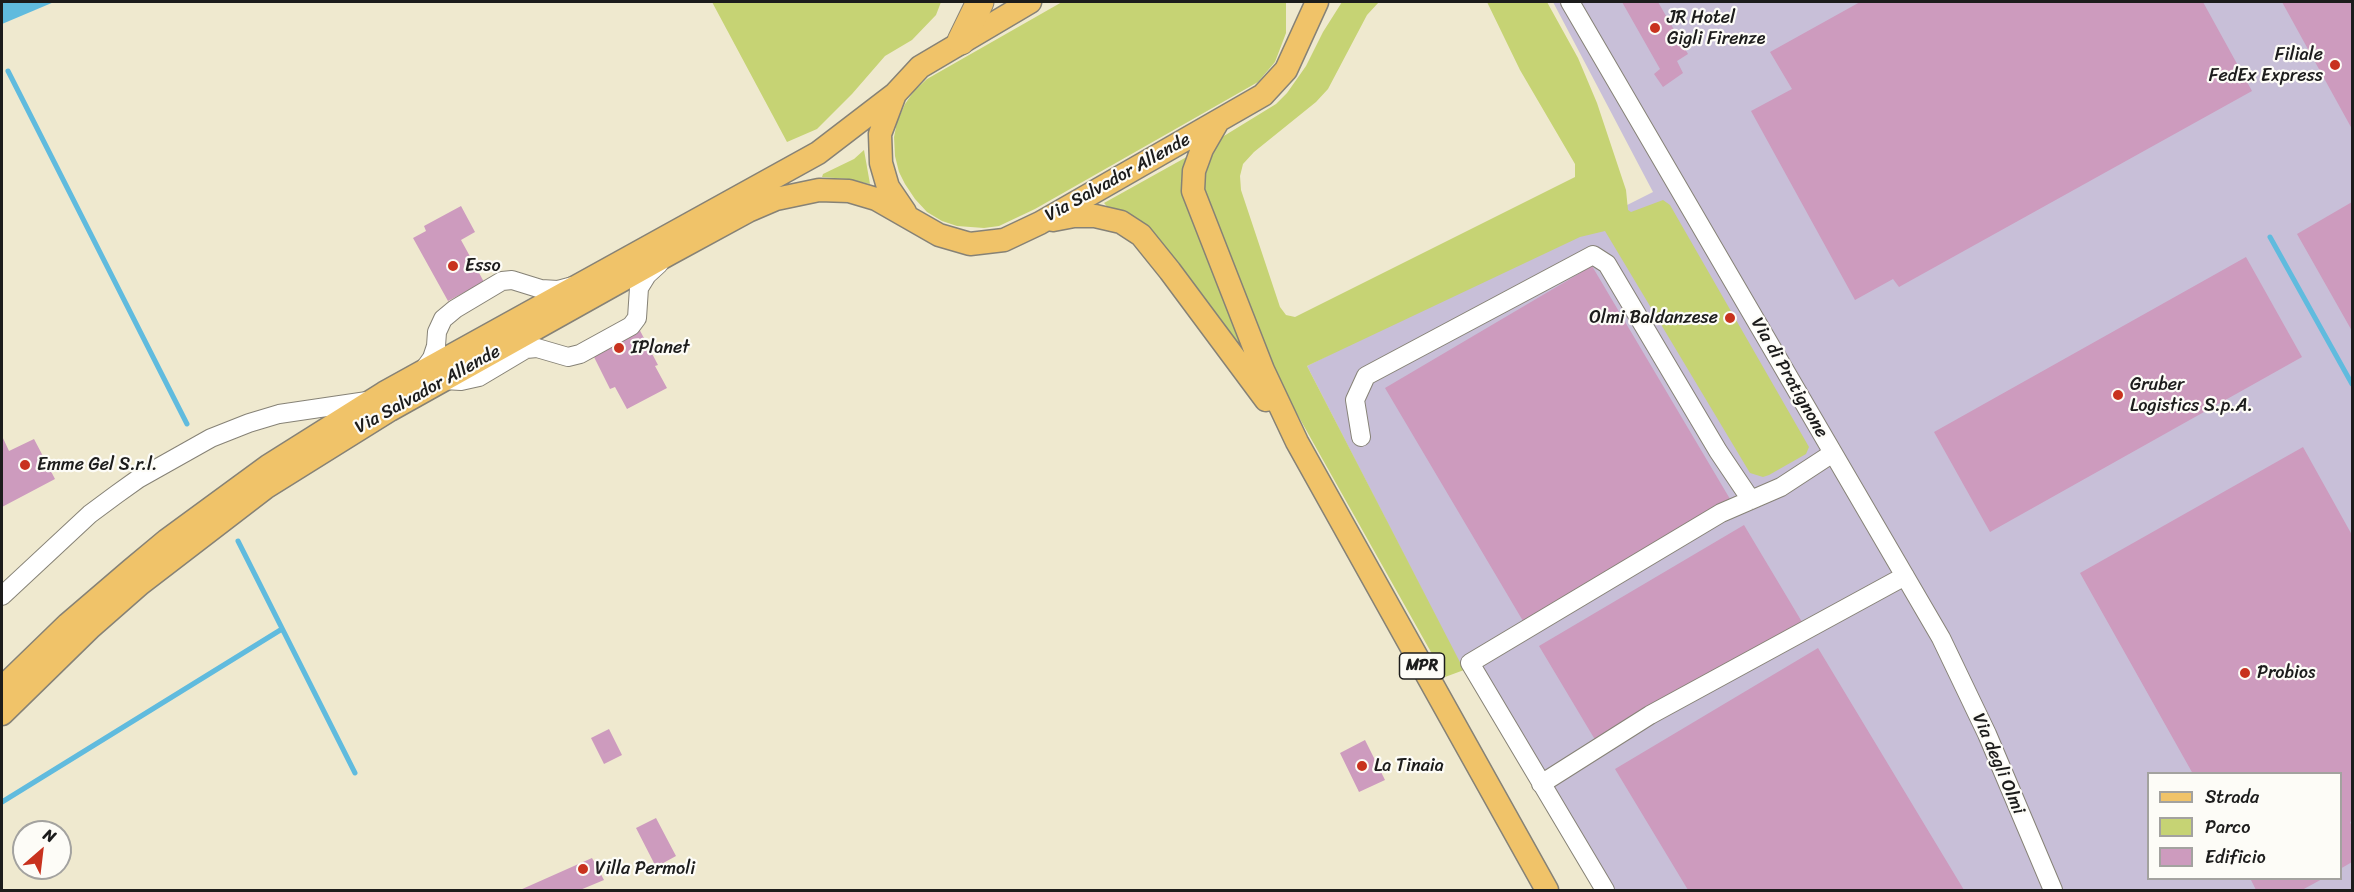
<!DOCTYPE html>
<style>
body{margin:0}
#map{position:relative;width:2354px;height:892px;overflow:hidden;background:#efe9cf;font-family:Sriracha,sans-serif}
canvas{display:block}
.frame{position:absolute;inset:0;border:3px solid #1c1c1c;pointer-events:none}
.legend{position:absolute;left:2147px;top:772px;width:195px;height:108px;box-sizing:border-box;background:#fdfcf7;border:2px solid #a3a29f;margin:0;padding:8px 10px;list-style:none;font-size:18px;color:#1c1c1c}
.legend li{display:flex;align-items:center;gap:12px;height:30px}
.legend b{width:30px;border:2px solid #a3a29f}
.north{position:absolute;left:12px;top:820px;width:60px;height:60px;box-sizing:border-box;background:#fdfcf7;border:2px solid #a3a29f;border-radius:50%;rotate:28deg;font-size:16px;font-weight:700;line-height:24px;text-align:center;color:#1c1c1c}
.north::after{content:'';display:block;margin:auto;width:21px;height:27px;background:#c8321e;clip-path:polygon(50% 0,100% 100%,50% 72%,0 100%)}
</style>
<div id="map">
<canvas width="2354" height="892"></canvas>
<div class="frame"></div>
<ul class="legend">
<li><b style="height:8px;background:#f0c369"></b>Strada</li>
<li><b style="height:16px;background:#c6d374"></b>Parco</li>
<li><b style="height:16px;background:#cd9bbe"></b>Edificio</li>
</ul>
<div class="north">N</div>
</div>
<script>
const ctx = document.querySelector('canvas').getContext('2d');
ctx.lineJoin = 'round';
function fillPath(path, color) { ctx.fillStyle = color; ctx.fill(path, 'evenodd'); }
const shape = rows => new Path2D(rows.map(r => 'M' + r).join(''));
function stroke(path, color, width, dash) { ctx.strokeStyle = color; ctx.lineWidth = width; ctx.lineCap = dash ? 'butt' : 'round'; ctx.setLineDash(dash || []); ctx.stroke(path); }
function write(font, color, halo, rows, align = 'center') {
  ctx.font = font + ' Sriracha,sans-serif'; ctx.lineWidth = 4.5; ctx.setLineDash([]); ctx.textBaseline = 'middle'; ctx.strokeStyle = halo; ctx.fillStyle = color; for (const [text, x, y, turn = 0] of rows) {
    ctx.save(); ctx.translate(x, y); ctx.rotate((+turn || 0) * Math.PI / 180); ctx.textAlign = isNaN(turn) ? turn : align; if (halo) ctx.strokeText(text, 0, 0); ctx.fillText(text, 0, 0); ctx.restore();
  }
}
fillPath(shape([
 [1553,2,2352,2,2352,890,1595,890,1458,660,1307,366,1653,192],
 [2148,774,2340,774,2340,878,2148,878]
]), '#c8bfd8');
fillPath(shape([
 [712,2,941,2,936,15,912,40,885,56,852,94,817,129,787,142],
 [1062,2,1286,2,1286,33,1275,62,1258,82,1035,209,999,226,984,228,957,226,942,221,927,212,915,199,905,184,899,172,895,156,894,137,897,122,905,104,914,91,927,79],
 [1342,2,1379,2,1367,15,1328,89,1316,102,1254,152,1243,164,1240,176,1241,190,1280,307,1286,315,1295,317,1575,177,1575,164,1520,70,1487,2,1547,2,1578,58,1597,103,1626,190,1628,210,1631,212,1663,200,1670,205,1809,447,1806,454,1769,475,1763,477,1750,473,1605,231,1580,237,1307,366,1464,670,1445,677,1278,380,1202,190,1205,165,1219,139,1276,104,1287,93,1306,66,1323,32],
 [864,150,870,184,848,179,822,177,823,174,854,159],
 [1192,154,1259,375,1104,203]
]), '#c6d374');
fillPath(shape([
 [2,2,54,2,2,24]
]), '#60bbde');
stroke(shape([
 [8,71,187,424],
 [2270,237,2352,384],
 [238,541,355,773],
 [2,802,282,629]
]), '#60bbde', 5);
fillPath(shape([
 [1622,2,1658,2,1688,54,1677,61,1683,73,1663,87,1654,74,1660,69],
 [1860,2,2203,2,2252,91,1899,287,1893,279,1855,300,1751,111,1792,89,1770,52],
 [2282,2,2352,2,2352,129],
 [2352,202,2352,331,2297,234],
 [461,206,475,232,461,240,484,282,448,301,413,238,426,231,424,226],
 [2246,257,2302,357,1990,532,1934,432],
 [1592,266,1730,499,1523,621,1385,388],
 [635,321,658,365,655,366,667,388,627,409,615,387,610,389,588,345],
 [2,436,9,451,34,439,55,479,2,507],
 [2303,447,2352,535,2352,821,2350,822,2352,827,2352,862,2340,869,2340,774,2193,774,2080,573],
 [1744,525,1802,622,1597,743,1539,646],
 [1818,648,1964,890,1688,890,1615,769],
 [609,729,622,755,604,764,591,738],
 [1365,740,1385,780,1359,792,1340,753],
 [656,818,676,856,656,867,636,828],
 [592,858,604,880,580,890,520,890],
 [2250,878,2324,878,2302,890,2256,890]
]), '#cd9bbe');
const minor = shape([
 [1570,2,1941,638,1987,734,2053,890],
 [422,372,432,358,436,346,437,332,443,319,455,309,502,281,512,280,541,289,558,290,573,286],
 [444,380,461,381,479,377,526,349,537,348,568,357,580,354,631,326,637,318,639,288,647,275,659,264],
 [1361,437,1355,400,1366,376,1593,255,1607,264,1718,451,1751,500],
 [2,596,90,514,117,494,138,479,211,438,249,423,279,414,367,401],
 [1541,784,1650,715,1905,576],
 [1605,890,1470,663,1721,513,1781,487,1833,453]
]);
const major = shape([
 [895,94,880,134,881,163,888,187,905,212],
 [1217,123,1202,149,1194,171,1193,191,1263,370,1297,442,1547,890],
 [1053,220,1074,216,1095,216,1121,222,1141,235,1170,271,1266,400],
 [2,688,68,624,131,570,167,540,268,466,384,393,818,153,895,94,920,67,1030,2],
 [2,714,91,627,140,584,265,488,390,410,669,254,748,211,776,199,819,190,849,191,876,199,939,235,970,244,1004,240,1040,223,1263,95,1286,70,1317,2]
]);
const highway = shape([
 [961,41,980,2]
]);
stroke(minor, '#868276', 20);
stroke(major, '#868276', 25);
stroke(highway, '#868276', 29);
stroke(minor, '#fff', 18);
stroke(major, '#f0c369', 22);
stroke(highway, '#f0c369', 27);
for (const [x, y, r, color] of [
 [1655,28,6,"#c8321e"],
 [2335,65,6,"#c8321e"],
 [453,266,6,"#c8321e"],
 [1730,318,6,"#c8321e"],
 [619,348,6,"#c8321e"],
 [2118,395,6,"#c8321e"],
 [25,465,6,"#c8321e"],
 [2245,673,6,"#c8321e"],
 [1362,766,6,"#c8321e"],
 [583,869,6,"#c8321e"]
]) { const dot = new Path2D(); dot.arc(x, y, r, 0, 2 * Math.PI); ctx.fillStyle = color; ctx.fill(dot); stroke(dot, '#fdfcf7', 2); }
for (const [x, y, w] of [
 [1422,666,45]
]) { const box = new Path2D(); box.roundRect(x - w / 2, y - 13, w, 26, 4.5); ctx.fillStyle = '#fdfcf7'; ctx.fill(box); stroke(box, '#1c1c1c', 1.5); }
write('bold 16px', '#1c1c1c', null, [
 ["MPR",1422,666]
]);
write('18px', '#1c1c1c', '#fdfcf7', [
 ["JR Hotel",1667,18],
 ["Gigli Firenze",1667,39],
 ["Filiale",2323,55,"right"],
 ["FedEx Express",2323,76,"right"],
 ["Esso",465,266],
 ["Olmi Baldanzese",1718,318,"right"],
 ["IPlanet",631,348],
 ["Gruber",2130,385],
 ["Logistics S.p.A.",2130,406],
 ["Emme Gel S.r.l.",37,465],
 ["Probios",2257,673],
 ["La Tinaia",1374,766],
 ["Villa Permoli",595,869]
], 'left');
write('18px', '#1c1c1c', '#fdfcf7', [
 ["Via Salvador Allende",1118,178,-29],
 ["Via di Pratignone",1789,378,60],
 ["Via Salvador Allende",428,390,-29],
 ["Via degli Olmi",1998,764,67]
]);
</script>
